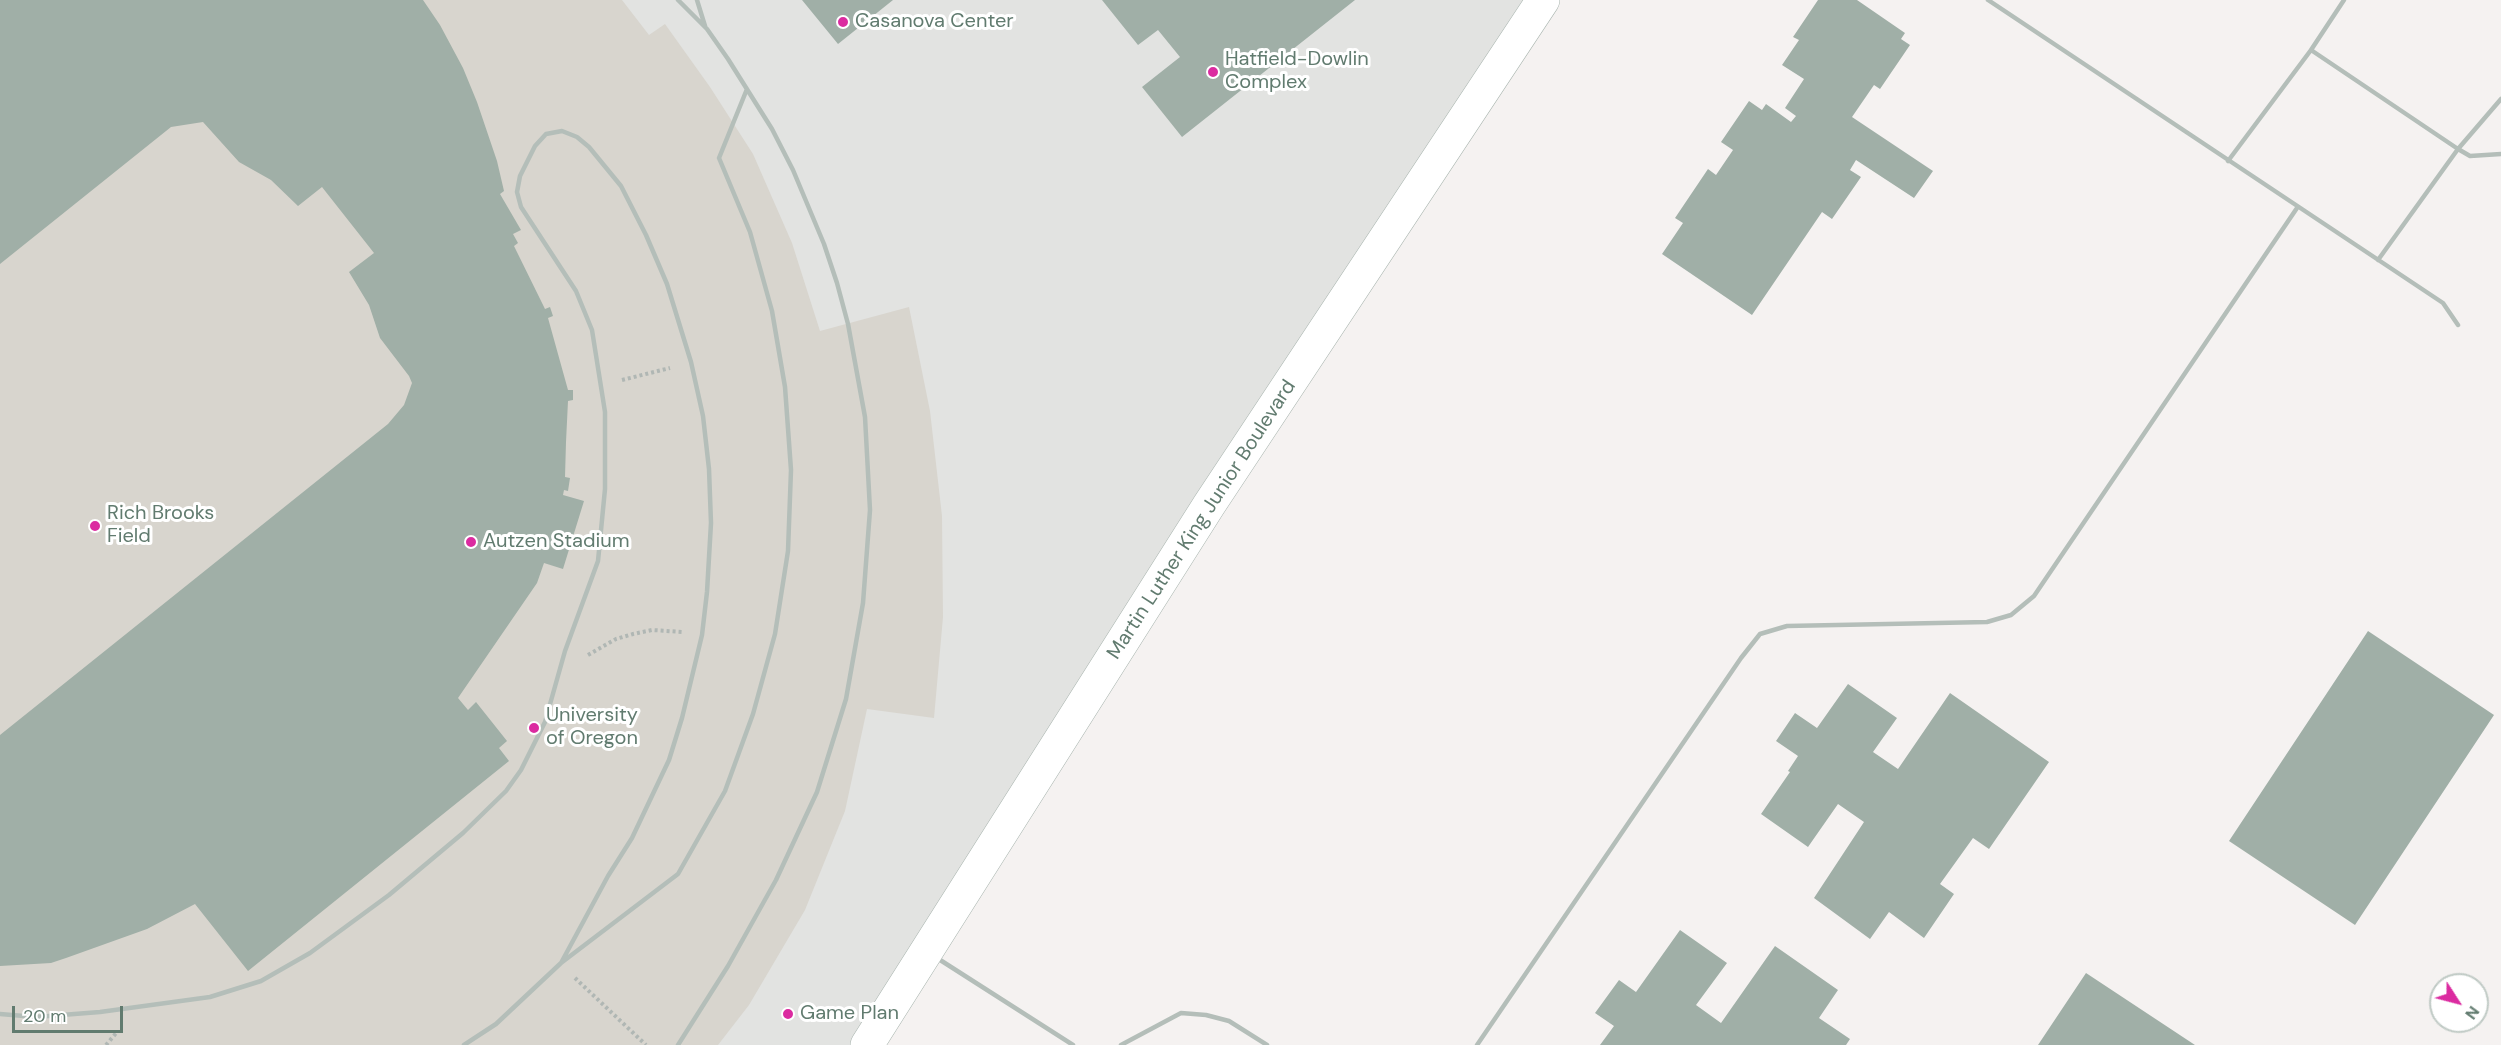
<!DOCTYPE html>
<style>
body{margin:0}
#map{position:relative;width:2501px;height:1045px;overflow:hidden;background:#f5f2f1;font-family:"DM Sans",sans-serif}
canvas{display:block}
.north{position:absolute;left:2429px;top:973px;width:60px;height:60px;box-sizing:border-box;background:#fff;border:2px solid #c0cac5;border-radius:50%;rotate:126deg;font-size:16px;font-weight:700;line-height:24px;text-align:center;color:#617b6f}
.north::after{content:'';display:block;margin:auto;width:21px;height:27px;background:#db2ba0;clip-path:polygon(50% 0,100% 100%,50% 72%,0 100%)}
.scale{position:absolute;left:12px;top:1006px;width:111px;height:27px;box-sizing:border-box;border:3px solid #617b6f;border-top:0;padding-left:8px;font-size:18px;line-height:21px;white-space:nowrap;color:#617b6f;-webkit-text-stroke:4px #fff;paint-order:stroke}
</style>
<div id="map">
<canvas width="2501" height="1045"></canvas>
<div class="north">N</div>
<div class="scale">20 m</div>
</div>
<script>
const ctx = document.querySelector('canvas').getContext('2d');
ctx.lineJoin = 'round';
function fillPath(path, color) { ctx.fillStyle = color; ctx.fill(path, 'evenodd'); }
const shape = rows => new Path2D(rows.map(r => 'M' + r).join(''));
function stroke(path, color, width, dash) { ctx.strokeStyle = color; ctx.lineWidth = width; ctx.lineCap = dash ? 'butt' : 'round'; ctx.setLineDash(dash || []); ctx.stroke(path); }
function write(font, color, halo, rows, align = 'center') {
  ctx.font = font + ' "DM Sans",sans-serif'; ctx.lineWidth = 6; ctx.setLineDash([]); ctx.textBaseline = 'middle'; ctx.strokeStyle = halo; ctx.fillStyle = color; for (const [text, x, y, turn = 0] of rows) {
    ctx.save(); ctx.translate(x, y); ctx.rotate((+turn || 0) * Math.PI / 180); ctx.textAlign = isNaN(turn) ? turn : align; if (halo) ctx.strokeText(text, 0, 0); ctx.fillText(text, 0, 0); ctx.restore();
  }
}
fillPath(shape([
 [0,0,1543,0,867,1045,0,1045]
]), '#e2e3e1');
fillPath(shape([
 [0,0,622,0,649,35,665,24,710,87,753,154,792,243,820,331,909,307,930,411,942,516,943,617,934,718,867,709,845,811,805,910,749,1005,718,1045,0,1045]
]), '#d8d5ce');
fillPath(shape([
 [0,0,423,0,440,25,463,68,477,102,497,161,504,191,500,194,521,230,513,234,518,243,514,246,545,309,550,307,553,316,548,318,568,390,573,390,573,400,568,401,566,442,565,477,570,478,568,491,564,490,563,495,584,501,563,569,544,563,537,583,458,698,468,710,476,702,507,741,499,748,509,761,248,971,195,904,147,929,66,958,51,963,0,966,0,735,388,424,404,405,412,383,409,376,380,338,369,305,349,272,374,253,322,187,298,206,271,180,239,162,203,122,171,127,0,264],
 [802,0,893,0,838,44],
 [1102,0,1355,0,1182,137,1142,87,1180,57,1158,30,1138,45],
 [1818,0,1857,0,1905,33,1901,39,1910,45,1880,89,1874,85,1852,117,1933,171,1914,198,1856,160,1850,170,1861,177,1832,219,1822,212,1752,315,1662,254,1683,223,1675,218,1708,169,1716,175,1733,150,1721,142,1749,101,1762,110,1766,104,1791,122,1796,116,1785,108,1804,79,1782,65,1799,40,1793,37],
 [2368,631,2494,715,2355,925,2229,841],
 [1848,684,1897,718,1873,752,1898,769,1950,693,2049,762,1989,849,1973,838,1940,884,1954,894,1924,938,1889,912,1870,939,1814,898,1864,822,1838,804,1808,847,1761,814,1790,772,1788,771,1798,756,1776,741,1795,713,1817,728],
 [1680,930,1727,963,1696,1005,1721,1023,1775,946,1838,990,1819,1018,1850,1039,1846,1045,1600,1045,1614,1026,1595,1013,1619,980,1636,992],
 [2086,973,2195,1045,2038,1045]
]), '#a0afa7');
const secondary = shape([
 [867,1045,1209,505,1543,0]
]);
stroke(secondary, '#a7b3ad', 34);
stroke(shape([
 [622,380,670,368],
 [588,655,616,639,633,634,652,630,683,632],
 [575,978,646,1045],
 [106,1045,117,1032]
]), '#b0b7b4', 4, [3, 3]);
stroke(shape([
 [678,0,707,29,728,59,772,129,793,170,824,244,837,283,848,324,865,417,870,510,863,603,846,699,817,792,776,880,728,966,678,1045],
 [697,0,705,26],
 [1988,0,2443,303,2458,325],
 [2311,50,2344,0],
 [2501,99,2458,149,2470,156,2501,154],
 [2228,161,2311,50,2458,149,2378,260],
 [937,958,1073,1045],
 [0,1014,36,1017,100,1012,210,997,261,981,310,953,389,895,463,833,506,791,521,770,545,722,565,651,598,561,605,489,605,412,592,330,576,291,521,207,517,192,520,176,535,146,546,134,562,131,577,137,589,147,621,186,646,235,667,284,691,362,703,416,709,469,711,523,707,592,702,635,682,718,669,760,632,838,608,876,561,963],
 [464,1045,496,1024,561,963,678,874,725,791,753,714,775,634,788,551,791,470,785,387,772,311,750,232,719,158,747,89],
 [1121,1045,1181,1013,1206,1015,1229,1021,1267,1045],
 [1477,1045,1741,658,1760,634,1787,626,1987,622,2011,615,2034,596,2297,208]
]), '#b4beb9', 4.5);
stroke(secondary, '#fff', 33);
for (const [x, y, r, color] of [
 [843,22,6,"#db2ba0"],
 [1213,72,6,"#db2ba0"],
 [95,526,6,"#db2ba0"],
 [471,542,6,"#db2ba0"],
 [534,728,6,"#db2ba0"],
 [788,1014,6,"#db2ba0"]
]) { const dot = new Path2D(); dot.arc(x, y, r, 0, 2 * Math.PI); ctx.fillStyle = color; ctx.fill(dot); stroke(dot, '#fff', 2); }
write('20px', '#617b6f', '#fff', [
 ["Casanova Center",855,22],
 ["Hatfield-Dowlin",1225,60],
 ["Complex",1225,83],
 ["Rich Brooks",107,514],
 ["Field",107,537],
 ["Autzen Stadium",483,542],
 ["University",546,716],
 ["of Oregon",546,739],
 ["Game Plan",800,1014]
], 'left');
write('20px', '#617b6f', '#fff', [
 ["Martin Luther King Junior Boulevard",1202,520,-57]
]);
</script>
